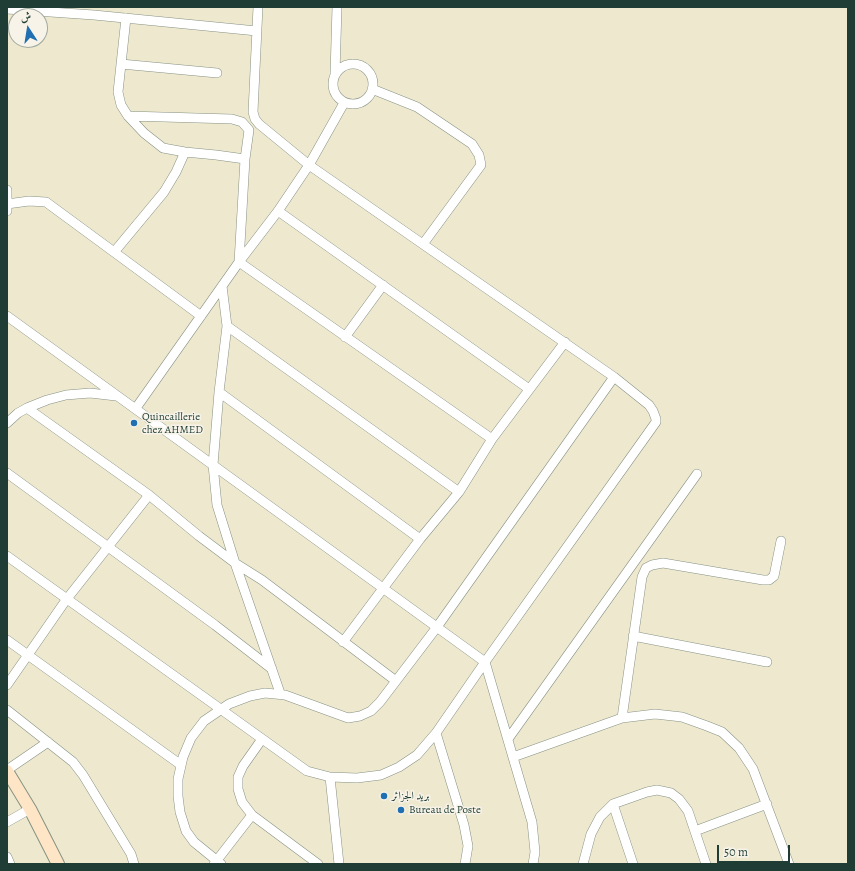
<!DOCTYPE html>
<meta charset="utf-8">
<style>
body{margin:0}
#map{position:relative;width:855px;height:871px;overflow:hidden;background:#eee8cf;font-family:Alegreya,Amiri,serif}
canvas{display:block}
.frame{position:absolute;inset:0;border:8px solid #1f3d34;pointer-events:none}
.north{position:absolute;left:8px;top:8px;width:40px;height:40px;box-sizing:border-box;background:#f7f3e8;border:1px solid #a1aaa0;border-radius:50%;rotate:348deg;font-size:11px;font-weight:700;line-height:16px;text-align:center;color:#1f3d34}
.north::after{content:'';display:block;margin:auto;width:14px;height:18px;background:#1f6fb2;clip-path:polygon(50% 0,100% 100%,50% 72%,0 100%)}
.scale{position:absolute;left:717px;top:845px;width:73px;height:18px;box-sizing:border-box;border:2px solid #1f3d34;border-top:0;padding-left:5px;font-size:12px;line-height:14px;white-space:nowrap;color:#1f3d34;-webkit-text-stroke:3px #f7f3e8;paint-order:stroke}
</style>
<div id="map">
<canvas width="855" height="871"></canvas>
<div class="frame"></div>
<div class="north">ش</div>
<div class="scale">50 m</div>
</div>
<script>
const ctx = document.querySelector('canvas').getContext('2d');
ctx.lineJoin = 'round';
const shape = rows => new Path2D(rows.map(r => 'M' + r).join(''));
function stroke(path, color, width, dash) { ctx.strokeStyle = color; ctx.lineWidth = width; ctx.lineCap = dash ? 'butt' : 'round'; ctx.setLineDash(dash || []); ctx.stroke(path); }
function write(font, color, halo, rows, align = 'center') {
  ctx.font = font + ' Alegreya,Amiri,serif'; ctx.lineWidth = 3; ctx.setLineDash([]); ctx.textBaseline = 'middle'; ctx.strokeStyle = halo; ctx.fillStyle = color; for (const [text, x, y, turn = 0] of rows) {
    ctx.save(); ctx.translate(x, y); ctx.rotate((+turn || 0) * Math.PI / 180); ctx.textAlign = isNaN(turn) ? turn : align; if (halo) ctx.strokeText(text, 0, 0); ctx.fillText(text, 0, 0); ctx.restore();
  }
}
const minor = shape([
 [258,7,253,112,255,119,259,124,309,165,344,103],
 [7,9,94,15,257,31],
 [126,18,118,92,121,105,128,116,144,133,163,148,185,152,216,155,245,159],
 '333 84a20 20 0 1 1 40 0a20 20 0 1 1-40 0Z',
 [121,64,217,73],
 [335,74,337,7],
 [372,89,417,107,472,144,479,155,481,165,423,244],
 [128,116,232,119,242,122,249,130,245,159,239,262,492,439],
 [7,190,7,211],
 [7,204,29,201,46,202,201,316],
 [278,211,529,389],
 [115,251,164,192,176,172,185,152],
 [222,286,227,326,219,392,213,465,217,505,235,563,280,693],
 [7,316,485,662,532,822,535,852,533,864],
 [227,326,459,492],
 [345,337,383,285],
 [219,392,420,539],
 [27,408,149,495,199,536,235,563,262,580,396,681],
 [7,423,18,413,27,408,47,400,66,395,90,393,116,396],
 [7,473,215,625,272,669],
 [7,556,307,771,330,777,357,778,381,775,399,767,417,755,436,733,485,662,656,422,656,419,653,411,649,405,614,377,309,165,278,211,239,262,136,408],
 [633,636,767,662],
 [7,640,181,765],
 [343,642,420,539,459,492,492,439,565,342],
 [7,685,66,600,149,495],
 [7,710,73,762,83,775,131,854,134,864],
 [622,718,642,577,646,568,652,565,663,563,763,580,769,580,774,576,781,541],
 [436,733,464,825,468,846,465,864],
 [262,739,243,766,238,777,238,789,242,802,252,815,318,864],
 [508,739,697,474],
 [513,757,622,718,655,714,682,717,707,726,722,732,739,748,753,769,789,864],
 [7,770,48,742],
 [330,777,339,864],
 [7,822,30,809],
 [695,831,767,804],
 [7,857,10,864],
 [214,864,252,815],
 [221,864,194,842,186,831,180,812,178,796,178,779,183,757,191,738,204,721,229,704,250,696,265,693,285,695,348,718,360,716,371,711,380,702,437,627,614,377],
 [583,864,591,834,600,817,613,804],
 [633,864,613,804,647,792,657,790,671,793,679,799,688,811,706,864]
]);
const secondary = shape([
 [7,771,30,809,58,864]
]);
stroke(minor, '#869282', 10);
stroke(secondary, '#869282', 14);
stroke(minor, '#fff', 9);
stroke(secondary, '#fee5c5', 12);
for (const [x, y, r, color] of [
 [134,423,4,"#1f6fb2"],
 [384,796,4,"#1f6fb2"],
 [401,810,4,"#1f6fb2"]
]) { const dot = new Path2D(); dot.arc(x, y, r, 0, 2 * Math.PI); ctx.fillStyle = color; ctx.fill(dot); stroke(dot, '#f7f3e8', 1.5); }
write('11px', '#1f3d34', '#f7f3e8', [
 ["Quincaillerie",142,417],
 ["chez AHMED",142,430],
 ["بريد الجزائر",392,796],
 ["Bureau de Poste",409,810]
], 'left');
</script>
